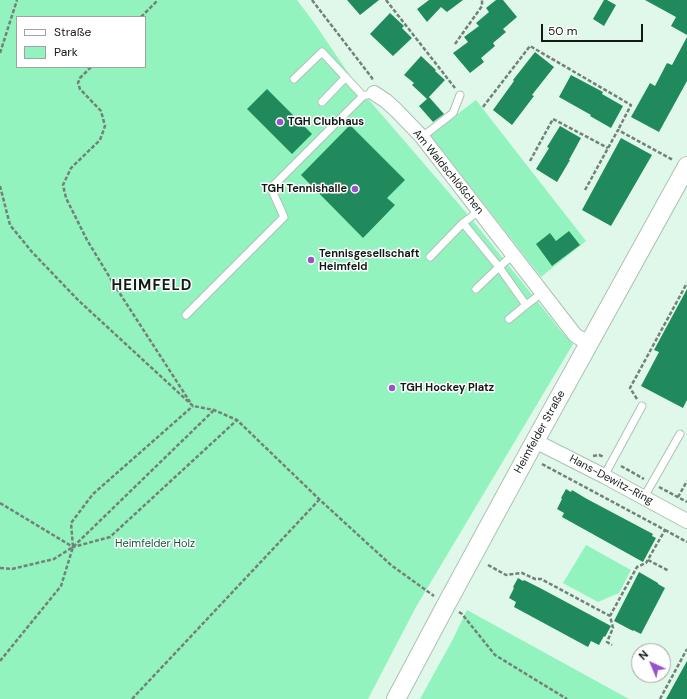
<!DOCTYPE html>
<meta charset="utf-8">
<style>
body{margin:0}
#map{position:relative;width:687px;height:699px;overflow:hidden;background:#e0f8e9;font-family:"DM Sans",sans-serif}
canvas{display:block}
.legend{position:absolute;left:16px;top:16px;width:130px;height:52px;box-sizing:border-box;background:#fff;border:1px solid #a0a3a1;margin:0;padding:5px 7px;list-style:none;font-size:12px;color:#111a15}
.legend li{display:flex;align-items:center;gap:8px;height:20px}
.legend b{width:20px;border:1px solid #a0a3a1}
.north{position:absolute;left:631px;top:643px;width:40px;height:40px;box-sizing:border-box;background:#fff;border:1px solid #a0a3a1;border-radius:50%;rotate:316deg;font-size:11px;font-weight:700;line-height:16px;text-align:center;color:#111a15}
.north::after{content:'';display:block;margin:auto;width:14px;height:18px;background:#9853c8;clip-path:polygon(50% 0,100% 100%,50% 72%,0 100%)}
.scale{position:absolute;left:541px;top:24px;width:102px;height:18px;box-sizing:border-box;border:2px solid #111a15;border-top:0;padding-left:5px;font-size:12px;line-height:14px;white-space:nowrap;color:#111a15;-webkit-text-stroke:3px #fff;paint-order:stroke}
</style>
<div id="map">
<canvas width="687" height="699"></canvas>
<ul class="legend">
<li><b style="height:5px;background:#fff"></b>Straße</li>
<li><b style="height:11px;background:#93f3bf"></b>Park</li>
</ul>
<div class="north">N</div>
<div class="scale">50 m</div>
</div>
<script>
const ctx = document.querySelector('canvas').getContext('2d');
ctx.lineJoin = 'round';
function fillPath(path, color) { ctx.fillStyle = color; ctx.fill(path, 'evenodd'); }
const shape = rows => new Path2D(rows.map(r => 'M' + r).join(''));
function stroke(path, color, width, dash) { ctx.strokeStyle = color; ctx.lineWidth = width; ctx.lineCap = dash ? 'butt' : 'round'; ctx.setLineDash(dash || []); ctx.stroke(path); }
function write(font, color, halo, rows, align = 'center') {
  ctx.font = font + ' "DM Sans",sans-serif'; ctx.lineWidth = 3; ctx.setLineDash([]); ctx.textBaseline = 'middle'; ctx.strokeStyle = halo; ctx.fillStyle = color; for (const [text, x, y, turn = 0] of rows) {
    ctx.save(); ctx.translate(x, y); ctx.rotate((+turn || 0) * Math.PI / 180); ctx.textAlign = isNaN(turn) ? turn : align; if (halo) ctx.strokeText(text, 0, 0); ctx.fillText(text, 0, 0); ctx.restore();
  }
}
fillPath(shape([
 [0,0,297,0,315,24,357,86,470,217,561,331,573,344,416,607,368,699,0,699],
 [17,17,145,17,145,67,17,67],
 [476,100,586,241,541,277,430,135],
 [586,545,631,570,619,593,598,602,563,583],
 [467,610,629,699,420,699,453,639]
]), '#93f3bf');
fillPath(shape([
 [347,0,379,0,360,15],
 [429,0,463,0,447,12,441,7,427,22,417,9],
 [496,0,503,0,517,17,503,29,506,32,493,43,495,46,481,58,484,62,470,73,453,53,468,42,464,37,479,26,476,23,489,12,486,8],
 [604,0,607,0,616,5,604,26,593,19],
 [645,0,687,0,687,35,671,26,676,17],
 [390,13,404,26,402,28,412,38,393,56,370,34],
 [687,37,687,81,659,132,631,117,650,83,655,86,667,63,672,65],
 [535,52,554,67,532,95,534,96,512,125,493,110,514,81,513,80],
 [421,56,436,70,435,71,445,80,428,98,429,97,444,114,433,122,419,106,427,99,412,85,414,83,404,75],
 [571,75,603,92,602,94,623,106,611,128,590,116,591,115,559,97],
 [267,89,312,134,292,154,247,109],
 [350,125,405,180,387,198,395,205,363,238,301,175],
 [560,126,581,138,569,160,570,160,557,182,536,169,549,148,547,147],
 [621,138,652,155,611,226,582,210],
 [569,231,580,245,552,266,536,244,550,233,556,241],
 [687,289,687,400,683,408,641,386,659,352,654,350],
 [566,489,571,492,572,490,587,499,653,534,652,536,656,538,643,562,562,517,564,513,557,509,562,499,561,498],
 [639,572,658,583,658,584,665,588,641,634,633,630,633,631,614,621],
 [518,578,523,581,524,580,540,588,611,626,605,637,604,636,599,645,591,641,588,647,514,607,516,602,509,598,514,588,513,587],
 [687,661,687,699,666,699]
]), '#218a5c');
const service = shape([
 [294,79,322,52,363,96],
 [322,102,346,77],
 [422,137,453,113,460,95],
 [513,255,499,267,526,305],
 [430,257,463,223],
 [476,289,499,267,463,223,479,211],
 [186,315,284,217,271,188,363,96,374,93],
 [509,319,526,305,542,293],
 [604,476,642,406],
 [644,497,680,434]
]);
const minor = shape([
 [374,93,386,101,396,110,422,137,575,335,589,344],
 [535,441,604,476,687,521]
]);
const tertiary = shape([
 [396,699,446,605,535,441,687,166]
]);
stroke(service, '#abc2b4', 9);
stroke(minor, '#abc2b4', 16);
stroke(tertiary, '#abc2b4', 20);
stroke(shape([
 [312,0,372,78,373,81],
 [386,0,455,88],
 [141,17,158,0],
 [455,44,482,6,482,0],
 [0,53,17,0],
 [91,67,80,78,78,83,80,89,101,111,105,126,100,140,71,168,63,185,66,198,87,240,115,286,190,402],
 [483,107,530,46,631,105,618,130],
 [530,161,553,119,608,148],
 [0,186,10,225,32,252,78,300,193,406,214,410,237,420,320,500,391,565,434,596],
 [585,190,618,130,673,160],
 [637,399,630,388,687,283],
 [593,456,599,455,604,457],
 [542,464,665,530,646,563,637,567,610,616],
 [621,466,644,479],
 [659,487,687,502],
 [678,497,687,481],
 [0,503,73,547,110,537,237,420],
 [665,530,687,542],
 [648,560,669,571],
 [488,565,506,575,522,573,535,579,541,579,610,616,613,628,607,642,612,645],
 [0,568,12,569,54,559,73,547,213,411],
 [459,612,462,614,495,655,567,699],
 [0,661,61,586,73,547,71,523,93,494,193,406],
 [132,699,319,500],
 [660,699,687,649]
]), '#728279', 2.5, [4, 2]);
stroke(service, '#fff', 7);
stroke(minor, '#fff', 14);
stroke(tertiary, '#fff', 18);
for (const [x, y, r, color] of [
 [280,122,4,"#9853c8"],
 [355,189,4,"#9853c8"],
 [311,260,4,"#9853c8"],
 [392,388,4,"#9853c8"]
]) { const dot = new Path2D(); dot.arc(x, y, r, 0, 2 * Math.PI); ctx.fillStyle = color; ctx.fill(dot); stroke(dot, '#fff', 1.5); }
write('bold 11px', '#111a15', '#fff', [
 ["TGH Clubhaus",288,122],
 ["TGH Tennishalle",347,189,"right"],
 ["Tennisgesellschaft",319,254],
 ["Heimfeld",319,267],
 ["TGH Hockey Platz",400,388]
], 'left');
write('11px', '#111a15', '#fff', [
 ["Am Waldschlößchen",448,172,51],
 ["Heimfelder Straße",540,432,-61],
 ["Hans-Dewitz-Ring",611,480,28]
]);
write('11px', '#0c5838', '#fff', [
 ["Heimfelder Holz",155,544]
]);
ctx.letterSpacing = '1px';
write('bold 15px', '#111a15', '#fff', [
 ["HEIMFELD",152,286]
]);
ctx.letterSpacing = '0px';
</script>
